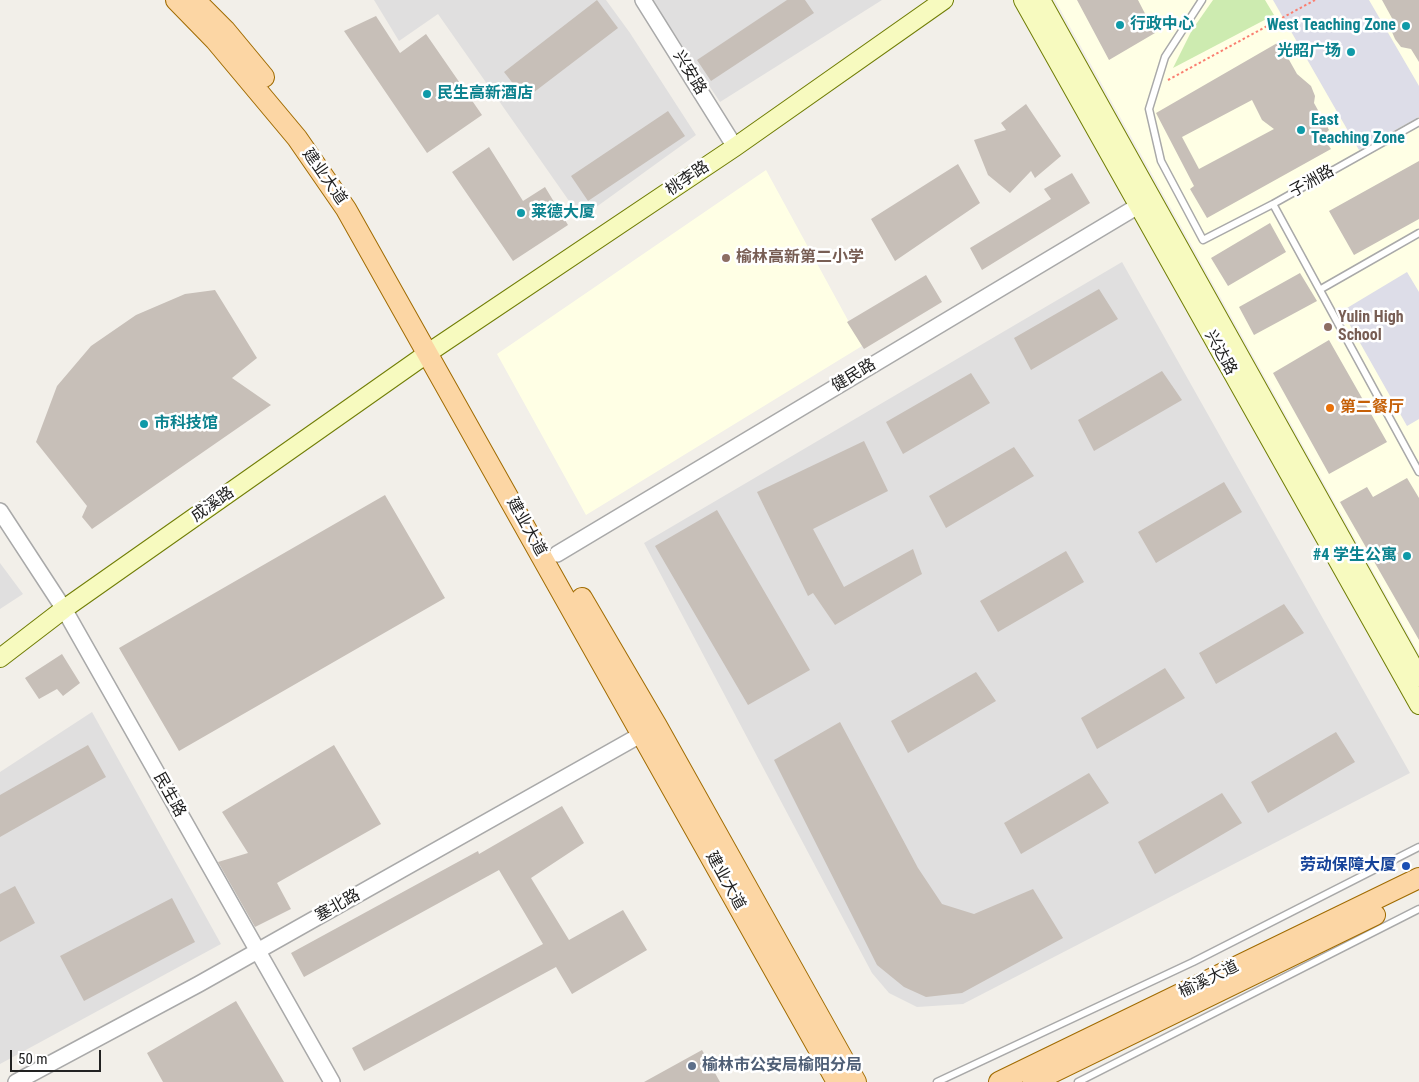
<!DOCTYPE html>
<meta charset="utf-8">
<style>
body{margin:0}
#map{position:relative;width:1419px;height:1082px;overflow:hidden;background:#f2efe9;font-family:"Roboto Condensed",sans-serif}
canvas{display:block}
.scale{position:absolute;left:10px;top:1050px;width:91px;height:22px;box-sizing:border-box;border:2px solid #222;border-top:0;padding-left:6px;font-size:15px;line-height:18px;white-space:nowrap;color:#222;-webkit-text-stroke:4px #fff;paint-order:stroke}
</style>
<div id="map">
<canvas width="1419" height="1082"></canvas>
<div class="scale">50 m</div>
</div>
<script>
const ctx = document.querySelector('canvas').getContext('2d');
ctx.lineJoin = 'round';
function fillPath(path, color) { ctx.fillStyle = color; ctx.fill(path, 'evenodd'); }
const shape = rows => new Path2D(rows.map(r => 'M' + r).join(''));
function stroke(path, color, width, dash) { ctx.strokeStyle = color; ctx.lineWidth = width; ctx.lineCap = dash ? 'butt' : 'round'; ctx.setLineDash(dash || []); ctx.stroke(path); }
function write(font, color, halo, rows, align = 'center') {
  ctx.font = font + ' "Roboto Condensed","Noto Sans SC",sans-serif'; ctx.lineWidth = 5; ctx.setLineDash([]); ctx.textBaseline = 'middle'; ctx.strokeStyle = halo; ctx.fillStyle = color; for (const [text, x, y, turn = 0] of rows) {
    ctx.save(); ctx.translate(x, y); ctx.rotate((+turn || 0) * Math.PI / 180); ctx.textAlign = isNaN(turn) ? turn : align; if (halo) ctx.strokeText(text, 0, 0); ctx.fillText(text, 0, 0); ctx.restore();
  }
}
fillPath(shape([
 [374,0,606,0,630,33,696,135,581,218,438,14,399,41],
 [652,0,882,0,720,102],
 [1122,262,1410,773,963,1004,917,1007,889,993,872,973,644,543],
 [0,563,23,594,0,609],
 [92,712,221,944,0,1064,0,772]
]), '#e0dfdf');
fillPath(shape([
 [1055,0,1419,0,1419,654],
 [766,170,862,346,586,515,497,354]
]), '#ffffe5');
fillPath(shape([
 [1213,0,1265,0,1274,15,1173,68,1192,30]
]), '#cdebb0');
fillPath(shape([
 [1273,0,1369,0,1419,86,1419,117,1359,150],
 [1407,272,1419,292,1419,419,1407,426,1342,311]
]), '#dddde8');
fillPath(shape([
 [597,0,618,28,525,99,504,72],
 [787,0,805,0,814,13,711,81,697,60],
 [1077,0,1138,0,1155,33,1109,60],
 [1382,0,1419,0,1419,62,1411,49,1401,47,1395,39,1392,32,1393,20],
 [376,16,400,53,426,34,482,115,427,153,344,31],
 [1279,42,1297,74,1311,86,1315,96,1314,103,1329,130,1322,136,1331,149,1207,218,1190,189,1194,186,1156,113],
 [1252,100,1262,120,1274,129,1199,169,1182,137],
 [1026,104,1061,156,1035,178,1031,171,1010,193,988,175,974,140,1006,130,1001,123],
 [668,111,685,136,588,201,571,176],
 [489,147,523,201,545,187,568,225,513,261,452,172],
 [1419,161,1419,219,1354,255,1329,211],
 [958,164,980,203,895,261,871,219],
 [1072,173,1090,203,982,270,970,248,1051,199,1044,189],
 [1270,223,1286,252,1228,286,1211,258],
 [1300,273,1317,301,1254,335,1239,307],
 [926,275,942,302,864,349,847,322],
 [1099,289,1118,319,1031,370,1014,338],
 [215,290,257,358,232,378,271,405,92,529,82,517,87,506,36,442,57,386,91,346,136,315,185,294],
 [1329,340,1387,442,1329,474,1273,373],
 [1162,371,1182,400,1094,451,1078,420],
 [971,373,990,403,903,454,886,422],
 [864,441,888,491,813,529,844,587,913,549,922,574,835,625,813,593,808,596,757,492],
 [1014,447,1034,476,946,528,929,496],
 [1407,478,1419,498,1419,640,1340,502,1367,487,1373,497],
 [1224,482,1242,512,1156,563,1138,532],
 [385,495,445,598,179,751,119,648],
 [717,510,810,670,748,705,655,546],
 [1066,551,1084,582,998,632,980,601],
 [1284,604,1304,633,1216,684,1199,653],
 [62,654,80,683,63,696,57,689,39,699,25,678],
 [1165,668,1185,698,1097,749,1081,718],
 [976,672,996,701,908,753,891,721],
 [840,722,918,868,942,904,974,914,1033,889,1063,938,962,993,926,997,904,987,877,965,774,760],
 [1336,732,1355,762,1268,813,1251,782],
 [88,745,106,777,0,837,0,795],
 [334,745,381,824,277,883,291,909,255,927,218,862,248,853,222,812],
 [1089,773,1109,803,1021,854,1004,823],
 [1222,793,1242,823,1155,874,1138,842],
 [562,806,584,843,531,878,569,940,623,910,647,950,572,994,556,967,364,1071,352,1048,543,944,499,870,304,977,291,953,478,851,479,854],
 [15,886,35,923,0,942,0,894],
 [172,898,195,942,84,1001,60,956],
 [236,1001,284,1082,163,1082,147,1053],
 [702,1050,720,1082,644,1082]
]), '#c7bfb8');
const service = shape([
 [1202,0,1165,57,1149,109,1161,161,1203,240,1273,204,1419,122],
 [1273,204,1419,472],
 [1321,289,1419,233],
 [937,1082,1193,962,1419,847],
 [1078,1082,1419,909]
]);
const tertiary = shape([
 [643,0,735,147],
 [0,511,64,609,332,1082],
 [557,554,1148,200],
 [16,1082,199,984,651,729]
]);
const secondary = shape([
 [1023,0,1419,705],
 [1041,0,1419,677],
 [0,658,64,609,428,353,735,147,944,0]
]);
const primary = shape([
 [176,0,215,40,297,138,346,209,837,1082],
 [195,0,225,30,264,77],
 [582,598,657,726,856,1082],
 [999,1082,1419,878],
 [1033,1082,1375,915]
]);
stroke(service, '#a9a9a9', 9);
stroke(tertiary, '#a9a9a9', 18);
stroke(secondary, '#707d05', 20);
stroke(primary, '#a06b00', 22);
stroke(shape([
 [1168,80,1315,0]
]), '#fa8072', 2, [2.5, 2.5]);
stroke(service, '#fff', 6);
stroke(tertiary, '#fff', 15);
stroke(secondary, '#f7fabf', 18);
stroke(primary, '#fcd6a4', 20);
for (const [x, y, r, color] of [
 [1120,25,5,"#0f9aa8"],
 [1406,26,5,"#0f9aa8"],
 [1351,52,5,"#0f9aa8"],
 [427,94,5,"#0f9aa8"],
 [1301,130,5,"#0f9aa8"],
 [521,213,5,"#0f9aa8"],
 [726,258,5,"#8d6e63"],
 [1328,327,5,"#8d6e63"],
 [1330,408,5,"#e8710a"],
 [144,424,5,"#0f9aa8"],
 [1407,556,5,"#0f9aa8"],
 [1406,866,5,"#1a4fb4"],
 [692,1066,5,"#5c6f8a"]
]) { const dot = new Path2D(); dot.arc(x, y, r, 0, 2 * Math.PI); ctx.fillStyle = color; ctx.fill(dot); stroke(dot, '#fff', 2); }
write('bold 16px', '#0d838f', '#fff', [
 ["行政中心",1130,25],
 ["West Teaching Zone",1396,26,"right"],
 ["光昭广场",1341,52,"right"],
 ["民生高新酒店",437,94],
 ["East",1311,121],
 ["Teaching Zone",1311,139],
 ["莱德大厦",531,213],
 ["市科技馆",154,424],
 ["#4 学生公寓",1397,556,"right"]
], 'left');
write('16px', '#222', '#fff', [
 ["兴安路",689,73,58],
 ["建业大道",324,177,55],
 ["桃李路",688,179,-34],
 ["子洲路",1312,182,-29],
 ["兴达路",1220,353,61],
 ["健民路",854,376,-31],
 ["成溪路",213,505,-35],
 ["建业大道",526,527,61],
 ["民生路",169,795,61],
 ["建业大道",725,881,61],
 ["塞北路",338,906,-29],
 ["榆溪大道",1209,980,-26]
]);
write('bold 16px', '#785e54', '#fff', [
 ["榆林高新第二小学",736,258],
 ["Yulin High",1338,318],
 ["School",1338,336]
], 'left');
write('bold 16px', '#c56008', '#fff', [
 ["第二餐厅",1340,408]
], 'left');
write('bold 16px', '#164399', '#fff', [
 ["劳动保障大厦",1396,866]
], 'right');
write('bold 16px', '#4e5e75', '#fff', [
 ["榆林市公安局榆阳分局",702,1066]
], 'left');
</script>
